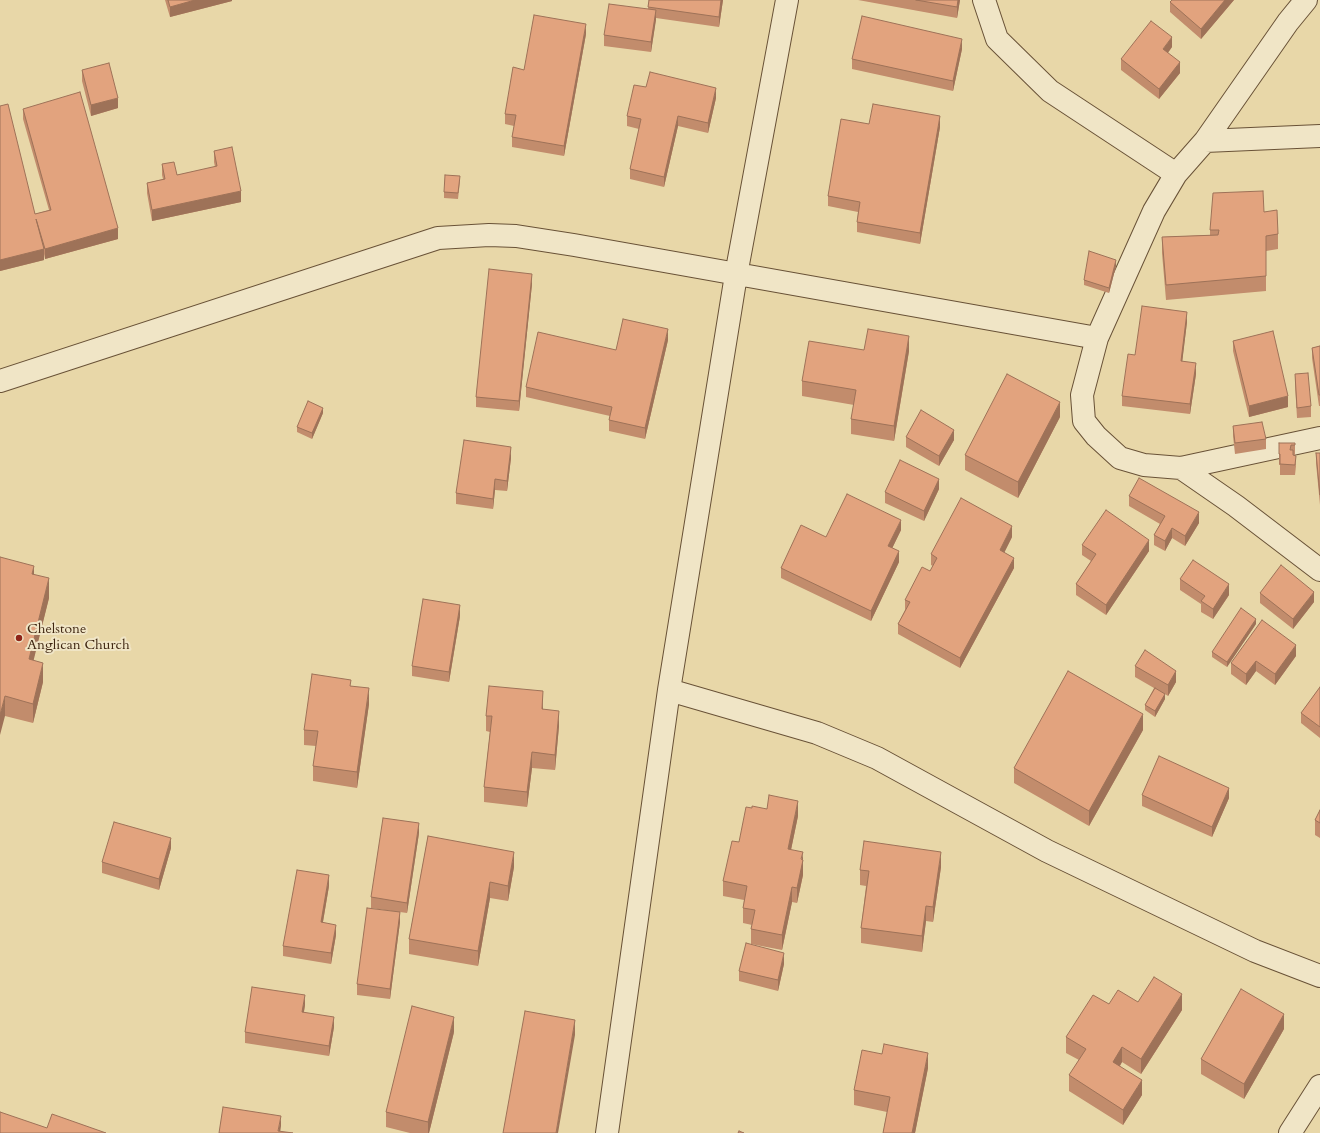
<!DOCTYPE html>
<style>
body{margin:0}
canvas{display:block;background:#e8d7a8}
</style>
<canvas width="1320" height="1133"></canvas>
<script>
const ctx = document.querySelector('canvas').getContext('2d');
ctx.lineJoin = 'round';
const shape = rows => new Path2D(rows.map(r => 'M' + r).join(''));
function stroke(path, color, width, dash) { ctx.strokeStyle = color; ctx.lineWidth = width; ctx.lineCap = dash ? 'butt' : 'round'; ctx.setLineDash(dash || []); ctx.stroke(path); }
function fillPath(path, color) { ctx.fillStyle = color; ctx.fill(path, 'evenodd'); }
function write(font, color, halo, rows, align = 'center') {
  ctx.font = font + ' Cardo,serif'; ctx.lineWidth = 4; ctx.setLineDash([]); ctx.textBaseline = 'middle'; ctx.strokeStyle = halo; ctx.fillStyle = color; for (const [text, x, y, turn = 0] of rows) {
    ctx.save(); ctx.translate(x, y); ctx.rotate((+turn || 0) * Math.PI / 180); ctx.textAlign = isNaN(turn) ? turn : align; if (halo) ctx.strokeText(text, 0, 0); ctx.fillText(text, 0, 0); ctx.restore();
  }
}
const street = shape([
 [984,0,997,39,1050,91,1176,174],
 [1306,0,1288,22,1205,141,1176,174,1154,211,1097,338,1082,395,1084,421,1096,436,1120,458,1144,465,1181,468,1236,506,1320,570],
 [1205,141,1320,136],
 [0,381,438,238,489,235,516,236,574,245,1097,338],
 [1181,468,1320,438],
 [669,690,817,733,877,758,1047,851,1255,951,1320,976],
 [607,1133,669,690,736,275,787,0],
 [1290,1133,1320,1086]
]);
stroke(street, '#695237', 24);
stroke(street, '#f0e5c6', 22);
fillPath(shape([
 [165,0,232,0,232,1,170,17],
 [649,0,723,0,719,27,656,18,651,52,604,46,604,35,648,9],
 [858,0,960,0,957,18],
 [1172,0,1234,0,1201,39,1170,12,1170,2],
 [586,34,564,156,512,147,512,137,514,126,505,124,505,114,524,70],
 [1172,47,1168,53,1180,73,1159,99,1121,70,1121,59],
 [962,49,953,91,852,69,852,59],
 [82,70,118,108,91,116,82,81],
 [646,87,716,98,708,133,678,126,664,187,630,179,630,169,639,129,627,126,627,116],
 [0,106,35,214,49,210,23,119,23,109,118,239,45,259,44,254,44,260,0,271],
 [940,127,920,244,857,232,857,222,858,212,828,206,828,196],
 [214,151,241,202,152,221,147,193,147,183,163,179,162,175,162,164,177,175,215,167,214,162],
 [460,181,458,199,444,198,444,192],
 [1264,212,1278,234,1278,249,1266,251,1266,291,1166,300,1162,253,1162,237,1210,235,1210,230],
 [1116,266,1109,293,1084,285,1084,280],
 [532,284,519,411,476,407,476,397],
 [1187,322,1182,362,1196,374,1190,414,1122,406,1122,396,1135,355],
 [668,340,645,439,609,431,609,420,610,416,526,397,526,387,616,350],
 [1233,341,1288,407,1249,417,1233,351],
 [1320,346,1320,406,1319,406,1312,358,1312,348],
 [864,350,909,351,894,441,851,434,851,419,854,405,802,396,802,381],
 [1295,374,1311,406,1311,417,1297,418,1295,384],
 [323,413,312,439,297,432,297,427],
 [1060,417,1018,498,965,470,965,455],
 [1233,426,1266,439,1266,449,1235,454,1233,436],
 [906,437,954,440,939,466,906,447],
 [1279,443,1295,443,1295,456,1296,466,1295,475,1280,475,1280,465,1279,465],
 [1316,453,1320,453,1320,505,1316,463],
 [511,458,507,491,495,490,493,509,456,504,456,493],
 [939,489,924,521,885,503,885,492],
 [1129,496,1199,523,1185,546,1172,538,1165,551,1154,545,1154,535,1160,524,1129,506],
 [901,530,892,548,899,562,871,621,781,578,781,568,826,537],
 [1012,537,1004,553,1014,568,960,668,898,634,898,624,905,610,905,600,930,571,933,566,931,565,931,554],
 [1082,545,1149,551,1106,615,1076,595,1076,584,1091,561,1082,555],
 [0,558,34,574,49,598,33,660,43,682,33,723,5,716],
 [1180,579,1229,595,1213,619,1201,612,1201,604,1180,590],
 [1260,593,1314,602,1293,629,1260,603],
 [460,616,449,682,412,676,412,666],
 [1256,624,1227,667,1212,657,1212,652],
 [1296,656,1275,685,1256,671,1246,685,1231,674,1231,663],
 [1135,666,1176,682,1168,696,1165,694,1165,699,1155,717,1145,710,1145,705,1154,688,1135,677],
 [351,686,369,704,357,788,313,781,313,766,316,746,304,745,304,730],
 [1320,687,1320,738,1301,723,1301,713],
 [543,707,543,709,559,726,555,770,532,768,527,807,484,802,484,787,490,732,486,731,486,716],
 [1143,730,1089,826,1014,783,1014,768],
 [1142,795,1229,798,1212,837,1142,806],
 [1320,810,1320,838,1315,835,1315,820],
 [798,816,791,850,803,860,803,875,797,903,792,902,782,950,751,944,751,929,752,925,743,923,743,908,744,900,723,896,723,881,739,842],
 [419,833,407,913,400,912,400,922,390,999,357,995,357,984,398,912,371,908,371,897],
 [428,836,514,867,508,901,490,898,478,966,409,954,409,939],
 [171,848,159,890,102,873,102,862],
 [941,867,933,922,926,921,922,952,861,943,861,928,866,886,860,885,860,870],
 [329,886,323,922,336,935,331,964,283,956,283,946],
 [784,964,778,991,739,981,739,971],
 [1138,1002,1182,1010,1141,1074,1122,1062,1120,1066,1142,1095,1123,1125,1069,1091,1069,1075,1079,1060,1066,1053,1066,1037,1109,1004],
 [305,1005,304,1012,334,1027,329,1056,245,1043,245,1032],
 [1284,1029,1244,1099,1201,1074,1201,1059],
 [454,1032,429,1133,410,1133,386,1127,386,1112],
 [882,1054,928,1068,915,1133,883,1133,887,1112,854,1105,854,1090]
]), '#c28c6c');
fillPath(shape([
 [195,0,232,0,232,1,170,17,170,7],
 [721,0,723,0,719,27,719,17],
 [958,0,960,0,957,18,957,7],
 [1225,0,1234,0,1201,39,1201,29],
 [656,10,656,20,651,52,651,42],
 [586,24,586,34,564,156,564,146],
 [1172,37,1172,47,1163,59,1163,49],
 [962,39,962,49,953,91,953,81],
 [1180,62,1180,73,1159,99,1159,89],
 [716,88,716,98,708,133,708,123],
 [118,98,118,108,91,116,91,105],
 [678,116,678,126,664,187,664,177],
 [940,116,940,127,920,244,920,233],
 [241,191,241,202,152,221,152,210],
 [118,228,118,239,45,259,45,249],
 [44,249,44,260,0,271,0,260],
 [1116,260,1116,266,1109,293,1109,288],
 [532,274,532,284,519,411,519,401],
 [1187,312,1187,322,1181,372,1181,361],
 [668,329,668,340,645,439,645,428],
 [909,336,909,351,894,441,894,426],
 [1196,363,1196,374,1190,414,1190,404],
 [1288,396,1288,407,1249,417,1249,406],
 [1060,402,1060,417,1018,498,1018,482],
 [323,408,323,413,312,439,312,433],
 [954,430,954,440,939,466,939,456],
 [511,447,511,458,507,491,507,481],
 [495,479,495,490,493,509,493,499],
 [939,479,939,489,924,521,924,511],
 [1199,512,1199,523,1185,546,1185,536],
 [901,520,901,530,888,557,888,546],
 [1012,526,1012,537,1000,561,1000,550],
 [1172,528,1172,538,1165,551,1165,541],
 [1149,540,1149,551,1106,615,1106,605],
 [899,551,899,562,871,621,871,611],
 [1014,558,1014,568,960,668,960,658],
 [34,566,34,585,32,574],
 [49,578,49,598,29,679,29,659],
 [1229,584,1229,595,1213,619,1213,609],
 [1314,592,1314,602,1293,629,1293,619],
 [460,605,460,616,449,682,449,672],
 [1256,619,1256,624,1227,667,1227,662],
 [1296,645,1296,656,1275,685,1275,674],
 [1256,661,1256,671,1246,685,1246,674],
 [43,663,43,682,33,723,33,704],
 [1176,671,1176,682,1168,696,1168,685],
 [369,688,369,704,357,788,357,772],
 [543,691,543,707,542,724,542,709],
 [1165,694,1165,699,1155,717,1155,711],
 [5,696,5,716,0,735,0,715],
 [559,711,559,726,555,770,555,755],
 [1143,714,1143,730,1089,826,1089,811],
 [532,752,532,768,527,807,527,792],
 [1229,788,1229,798,1212,837,1212,827],
 [798,801,798,816,788,864,788,849],
 [419,823,419,833,407,913,407,903],
 [171,838,171,848,159,890,159,879],
 [514,852,514,867,508,901,508,886],
 [803,852,803,875,797,903,797,888],
 [941,852,941,867,933,922,933,907],
 [329,875,329,886,321,933,321,922],
 [490,882,490,898,478,966,478,951],
 [792,887,792,902,782,950,782,935],
 [926,906,926,921,922,952,922,936],
 [400,912,400,922,390,999,390,989],
 [336,925,336,935,331,964,331,953],
 [784,953,784,964,778,991,778,980],
 [1182,994,1182,1010,1141,1074,1141,1059],
 [305,995,305,1005,302,1022,302,1012],
 [1284,1014,1284,1029,1244,1099,1244,1084],
 [334,1017,334,1027,329,1056,329,1046],
 [454,1017,454,1032,429,1133,428,1133,428,1122],
 [575,1020,575,1035,558,1133,556,1133],
 [1122,1047,1122,1062,1113,1077,1113,1062],
 [928,1053,928,1068,915,1133,912,1133],
 [1142,1080,1142,1095,1123,1125,1123,1110],
 [281,1116,281,1126,280,1133,278,1133]
]), '#9e7258');
const building = shape([
 [168,0,195,0,170,7,168,0],
 [649,0,721,0,719,17,648,7,649,0],
 [916,0,958,0,957,7,916,0],
 [1172,0,1225,0,1201,29,1170,2,1172,0],
 [609,4,656,10,651,42,604,35,609,4],
 [534,15,586,24,564,146,512,137,516,115,505,114,513,67,524,70,534,15],
 [862,16,962,39,953,81,852,59,862,16],
 [1151,21,1172,37,1163,49,1180,62,1159,89,1121,59,1151,21],
 [109,63,118,98,91,105,82,70,109,63],
 [650,72,716,88,708,123,678,116,664,177,630,169,641,119,627,116,634,85,646,87,650,72],
 [80,92,118,228,45,249,36,219,44,249,0,260,0,106,8,104,35,214,51,210,23,109,80,92],
 [873,104,940,116,920,233,857,222,860,202,828,196,841,119,869,124,873,104],
 [232,147,241,191,152,210,147,183,165,179,162,164,174,162,177,175,217,166,214,151,232,147],
 [445,175,460,176,458,193,444,192,445,175],
 [1263,191,1264,212,1277,210,1278,234,1266,236,1266,276,1166,285,1162,237,1218,235,1219,230,1210,230,1213,193,1263,191],
 [1089,251,1116,260,1109,288,1084,280,1089,251],
 [489,269,532,274,519,401,476,397,489,269],
 [1142,306,1187,312,1181,361,1196,363,1190,404,1122,396,1128,354,1135,355,1142,306],
 [623,319,668,329,645,428,609,420,612,407,526,387,538,332,616,350,623,319],
 [868,329,909,336,894,426,851,419,856,390,802,381,809,341,864,350,868,329],
 [1273,331,1288,396,1249,406,1233,341,1273,331],
 [1320,346,1320,395,1319,395,1312,348,1320,346],
 [1308,373,1311,406,1297,408,1295,374,1308,373],
 [1007,374,1060,402,1018,482,965,455,1007,374],
 [308,401,323,408,312,433,297,427,308,401],
 [921,410,954,430,939,456,906,437,921,410],
 [1262,422,1266,439,1235,443,1233,426,1262,422],
 [464,440,511,447,507,481,495,479,493,499,456,493,464,440],
 [1279,443,1295,443,1295,445,1291,445,1290,450,1293,450,1293,455,1296,456,1295,465,1280,464,1280,454,1279,454,1279,443],
 [1316,453,1320,453,1320,495,1316,453],
 [900,460,939,479,924,511,885,492,900,460],
 [1139,478,1199,512,1185,536,1172,528,1165,541,1154,535,1165,516,1129,496,1139,478],
 [847,494,901,520,888,546,899,551,871,611,781,568,801,525,826,537,847,494],
 [961,498,1012,526,1000,550,1014,558,960,658,898,624,910,602,905,600,922,567,930,571,937,558,931,554,961,498],
 [1106,510,1149,540,1106,605,1076,584,1096,554,1082,545,1106,510],
 [0,557,34,566,32,574,49,578,29,659,43,663,33,704,5,696,0,715,0,557],
 [1193,560,1229,584,1213,609,1201,601,1205,596,1180,579,1193,560],
 [1281,565,1314,592,1293,619,1260,593,1281,565],
 [423,599,460,605,449,672,412,666,423,599],
 [1241,608,1256,619,1227,662,1212,652,1241,608],
 [1262,620,1296,645,1275,674,1256,661,1246,674,1231,663,1262,620],
 [1145,650,1176,671,1168,685,1135,666,1145,650],
 [1068,671,1143,714,1089,811,1014,768,1068,671],
 [312,674,351,680,350,686,369,688,357,772,313,766,318,731,304,730,312,674],
 [489,686,543,691,542,709,559,711,555,755,532,752,527,792,484,787,492,716,486,716,489,686],
 [1320,687,1320,727,1301,713,1320,687],
 [1155,688,1165,694,1155,711,1145,705,1155,688],
 [1159,756,1229,788,1212,827,1142,795,1159,756],
 [769,795,798,801,788,849,803,852,801,859,803,860,797,888,792,887,782,935,751,929,755,910,743,908,747,886,723,881,732,841,739,842,746,807,752,808,752,806,767,809,769,795],
 [1320,810,1320,823,1315,820,1320,810],
 [383,818,419,823,407,903,371,897,383,818],
 [114,822,171,838,159,879,102,862,114,822],
 [428,836,514,852,508,886,490,882,478,951,409,939,428,836],
 [864,841,941,852,933,907,926,906,922,936,861,928,869,871,860,870,864,841],
 [297,870,329,875,321,922,336,925,331,953,283,946,297,870],
 [367,908,400,912,390,989,357,984,367,908],
 [746,943,784,953,778,980,739,971,746,943],
 [1154,977,1182,994,1141,1059,1122,1047,1113,1062,1142,1080,1123,1110,1069,1075,1086,1049,1066,1037,1093,995,1109,1004,1118,990,1138,1002,1154,977],
 [252,987,305,995,302,1012,334,1017,329,1046,245,1032,252,987],
 [1241,989,1284,1014,1244,1084,1201,1059,1241,989],
 [412,1006,454,1017,428,1122,386,1112,412,1006],
 [525,1011,575,1020,556,1133,503,1133,525,1011],
 [884,1044,928,1053,912,1133,883,1133,890,1097,854,1090,862,1050,882,1054,884,1044],
 [223,1107,281,1116,278,1131,293,1133,219,1133,223,1107],
 [0,1112,47,1128,52,1114,106,1133,0,1133,0,1112],
 [739,1131,744,1133,738,1133,739,1131]
]);
fillPath(building, '#e2a37e');
stroke(building, '#9e7258', 1);
for (const [x, y, r, color] of [
 [19,638,4,"#8f2418"]
]) { const dot = new Path2D(); dot.arc(x, y, r, 0, 2 * Math.PI); ctx.fillStyle = color; ctx.fill(dot); stroke(dot, '#f0e5c6', 1.5); }
write('14px', '#3f2611', '#f0e5c6', [
 ["Chelstone",27,630],
 ["Anglican Church",27,646]
], 'left');
</script>
